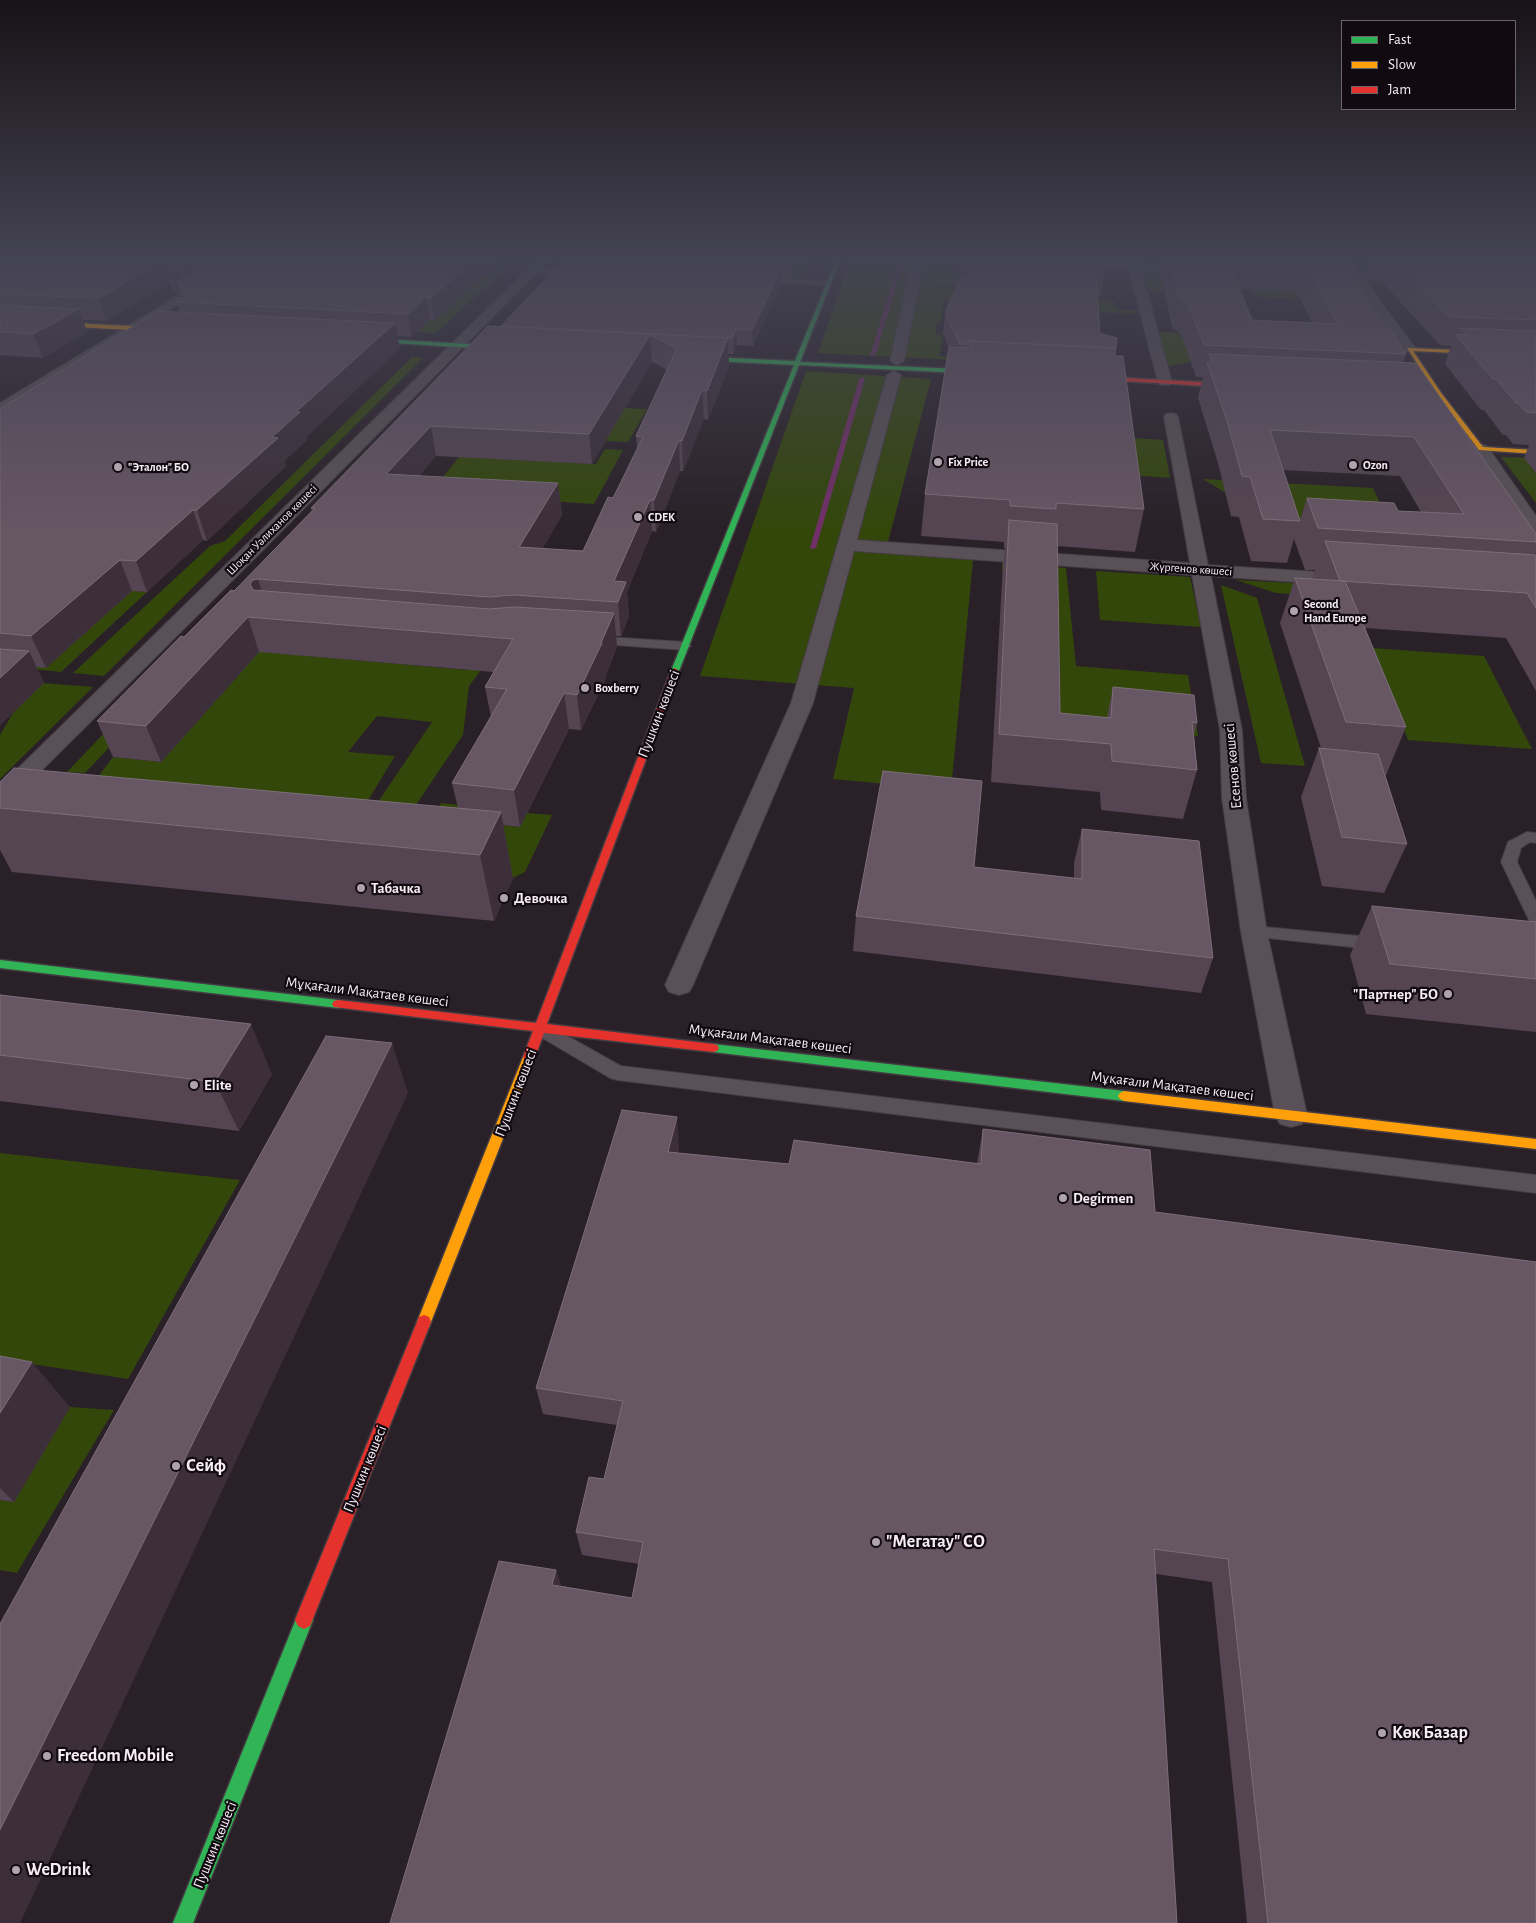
<!DOCTYPE html>
<meta charset="utf-8">
<style>
body{margin:0}
#map{position:relative;width:1536px;height:1923px;overflow:hidden;background:#2a2128;font-family:"Alegreya Sans",sans-serif}
canvas{display:block}
.legend{position:absolute;left:1341px;top:20px;width:175px;height:90px;box-sizing:border-box;background:#110a10;border:1px solid #6d646b;margin:0;padding:6px 9px;list-style:none;font-size:15px;color:#f7ebf4}
.legend li{display:flex;align-items:center;gap:10px;height:25px}
.legend b{width:25px;border:1px solid #6d646b}
</style>
<div id="map">
<canvas width="1536" height="1923"></canvas>
<ul class="legend">
<li><b style="height:6px;background:#30b455"></b>Fast</li>
<li><b style="height:6px;background:#ff9f0a"></b>Slow</li>
<li><b style="height:6px;background:#e5322d"></b>Jam</li>
</ul>
</div>
<script>
const ctx = document.querySelector('canvas').getContext('2d');
ctx.lineJoin = 'round';
function fillPath(path, color) { ctx.fillStyle = color; ctx.fill(path, 'evenodd'); }
const shape = rows => new Path2D(rows.map(r => 'M' + r).join(''));
function stroke(path, color, width, dash) { ctx.strokeStyle = color; ctx.lineWidth = width; ctx.lineCap = dash ? 'butt' : 'round'; ctx.setLineDash(dash || []); ctx.stroke(path); }
function write(font, color, halo, rows, align = 'center') {
  ctx.font = font + ' "Alegreya Sans",sans-serif'; ctx.lineWidth = 4.5; ctx.setLineDash([]); ctx.textBaseline = 'middle'; ctx.strokeStyle = halo; ctx.fillStyle = color; for (const [text, x, y, turn = 0] of rows) {
    ctx.save(); ctx.translate(x, y); ctx.rotate((+turn || 0) * Math.PI / 180); ctx.textAlign = isNaN(turn) ? turn : align; if (halo) ctx.strokeText(text, 0, 0); ctx.fillText(text, 0, 0); ctx.restore();
  }
}
fillPath(shape([
 [796,260,808,260,798,280,760,279],
 [850,260,937,260,937,262,954,263,954,273,987,275,968,286,934,285,935,287,969,289,987,301,944,300,941,322,937,323,935,334,943,336,939,356,977,358,977,361,818,353],
 [455,269,503,271,436,333,171,319,435,320,485,274],
 [1144,272,1266,277,1295,289,1300,299,1257,297,1253,290,1267,283,1179,294,1149,292],
 [1072,299,1114,301,1116,310,1140,311,1141,314,1093,312],
 [1158,332,1227,335,1187,349,1191,362,1167,366],
 [412,357,423,358,104,676,73,673,210,546,225,541],
 [806,371,931,379,885,553,973,560,951,790,833,779,854,688,700,676],
 [625,408,647,409,628,442,478,435,617,420],
 [1121,437,1163,440,1170,478,996,465],
 [471,442,481,458,596,464,605,449,623,450,594,504,430,493],
 [1501,457,1536,458,1530,466,1536,474,1536,503],
 [1203,479,1373,488,1391,526,1274,519,1226,493],
 [1002,563,1066,568,1076,666,1188,675,1198,736,1094,728,1051,787,1049,575,1002,572],
 [1096,571,1190,577,1201,627,1100,620],
 [1236,580,1449,592,1455,605,1276,593],
 [1221,585,1257,598,1305,766,1261,763],
 [87,587,147,592,61,672,23,668],
 [253,614,220,648,466,670,499,646,469,686,463,735,416,805,378,802,432,722,377,716,348,752,395,756,367,802,97,778,113,757,161,762,238,676,180,653],
 [1372,648,1484,656,1532,749,1408,740],
 [171,663,187,665,85,773,67,772],
 [43,683,93,687,0,779,0,735,13,713],
 [441,803,468,806,461,820,520,827,527,813,552,815,525,872,513,878,497,877,418,845],
 [0,1153,240,1180,128,1379,0,1359],
 [70,1407,114,1410,17,1573,0,1570,0,1500,14,1502]
]), '#33470b');
fillPath(shape([
 [899,260,903,260,877,351,874,356,870,356,899,260],
 [862,377,865,379,816,548,811,549,810,548,859,379,862,377]
]), '#713067');
const lane = shape([
 [529,269,576,270,580,272,576,274,532,273,529,273,529,269],
 [754,278,828,281,832,283,828,285,757,282,753,280,754,278],
 [592,636,685,642,691,646,685,650,587,643,586,640,592,636],
 [1527,832,1536,833,1536,843,1530,842,1521,848,1517,862,1536,901,1536,924,1530,922,1528,918,1501,862,1508,842,1527,832],
 [1254,926,1380,938,1386,940,1389,944,1386,948,1380,950,1248,936,1245,932,1248,928,1254,926],
 [541,1021,621,1066,1536,1175,1536,1193,617,1080,610,1078,534,1033,532,1028,534,1023,541,1021]
]);
const street = shape([
 [237,260,250,260,5,412,0,413,0,403,237,260],
 [537,260,549,260,259,554,8,804,0,806,0,786,537,260],
 [912,260,924,260,904,361,897,365,890,361,912,260],
 [940,260,1000,260,1001,261,995,264,946,263,940,260],
 [1127,260,1137,260,1139,263,1200,266,1206,269,1200,272,1141,270,1172,382,1170,385,1160,385,1158,382,1129,270,1065,267,1059,264,1065,261,1127,263,1127,260],
 [1348,262,1352,263,1359,272,1426,276,1428,278,1422,282,1364,279,1416,349,1414,352,1404,352,1352,279,1313,277,1307,274,1313,271,1347,272,1342,265,1348,262],
 [894,371,901,375,857,540,1190,563,1164,417,1166,414,1171,413,1176,414,1178,417,1208,565,1351,574,1358,576,1360,580,1358,584,1351,586,1211,576,1242,730,1246,798,1267,932,1307,1115,1302,1124,1291,1127,1280,1124,1275,1115,1241,932,1222,798,1220,730,1192,575,854,551,813,703,693,985,689,992,679,995,669,992,665,985,791,703,887,375,894,371],
 [1481,444,1487,446,1536,516,1536,533,1530,532,1473,449,1475,446,1481,444]
]);
const fast = shape([
 [836,260,840,260,800,362,982,370,985,372,982,374,799,365,679,671,675,674,672,673,671,671,794,365,690,360,687,358,690,356,795,361,836,260],
 [361,338,505,346,508,348,505,350,359,341,361,338],
 [0,960,338,1000,342,1001,344,1004,342,1007,338,1008,0,968,0,960],
 [713,1044,1124,1091,1128,1093,1130,1096,1128,1099,1124,1101,713,1052,709,1051,707,1048,709,1045,713,1044],
 [304,1611,310,1614,313,1620,193,1923,173,1923,298,1614,304,1611]
]);
const slow = shape([
 [0,319,168,328,171,330,168,332,0,323,0,319],
 [1407,348,1536,353,1536,357,1413,351,1442,394,1483,447,1536,450,1536,454,1479,450,1438,396,1407,348],
 [529,1052,533,1054,535,1057,431,1322,429,1327,424,1329,419,1327,417,1322,523,1057,525,1054,529,1052],
 [1124,1091,1536,1139,1536,1149,1124,1101,1120,1099,1118,1096,1120,1093,1124,1091]
]);
const jam = shape([
 [1090,376,1239,384,1242,386,1239,388,1088,379,1090,376],
 [675,668,679,671,547,1024,713,1044,717,1045,719,1048,717,1051,713,1052,544,1033,535,1057,533,1060,529,1062,525,1060,523,1057,533,1031,334,1007,332,1004,334,1001,338,1000,536,1023,671,671,675,668],
 [424,1315,429,1317,431,1322,310,1626,304,1629,298,1626,295,1620,417,1322,419,1317,424,1315]
]);
stroke(lane, '#433c42', 2);
stroke(street, '#433c42', 2);
stroke(fast, '#433c42', 3);
stroke(slow, '#433c42', 3);
stroke(jam, '#433c42', 3);
fillPath(lane, '#595157');
fillPath(street, '#595157');
fillPath(fast, '#30b455');
fillPath(slow, '#ff9f0a');
fillPath(jam, '#e5322d');
fillPath(shape([
 [0,260,500,260,435,320,430,320,412,337,397,336,400,348,306,437,307,440,284,461,286,466,207,541,203,540,147,592,132,591,46,668,36,667,44,683,0,725,0,409,179,312,176,302,182,298,180,292,177,294,170,283,106,321,83,320,87,332,43,358,0,355],
 [570,260,796,260,788,278,781,277,781,285,753,346,737,345,733,354,728,354,729,366,708,420,704,419,683,471,680,471,656,532,652,531,627,592,629,616,621,636,616,636,617,647,606,675,606,678,581,730,569,729,520,827,503,825,513,878,494,921,12,872,0,850,0,782,458,808,452,783,491,717,485,687,494,672,259,652,161,762,113,757,97,721,184,637,234,591,312,512,311,508,570,262],
 [652,362,667,370,636,436,637,448,613,498,583,551,542,549,562,515,558,483,419,476,436,456,592,464],
 [957,260,1101,260,1104,275,1101,295,1097,295,1100,333,1115,356,1144,509,1135,552,1057,546,1060,713,1107,718,1113,687,1197,723,1194,734,1197,770,1183,819,1101,810,1100,792,991,782,1003,563,1005,548,1004,548,1004,542,921,536,925,494,949,348,943,334,945,313,964,272,956,271],
 [1158,260,1340,260,1386,329,1406,354,1403,363,1536,534,1536,553,1535,555,1536,555,1536,691,1506,638,1365,628,1406,727,1386,775,1385,775,1407,844,1384,893,1322,886,1301,797,1319,748,1321,748,1280,623,1295,578,1312,579,1315,570,1305,570,1294,539,1287,563,1251,561,1239,517,1231,516,1218,463,1198,398,1203,377,1196,377,1181,334,1172,327,1161,274,1163,263,1158,263],
 [1240,289,1296,291,1312,323,1252,320],
 [1283,470,1400,476,1421,512,1398,511,1307,498,1300,520],
 [1362,260,1536,260,1536,473,1524,458,1529,445,1513,444,1506,435,1503,435,1484,410,1481,410,1445,364,1451,346,1440,345,1383,283,1386,272,1373,272],
 [1082,829,1213,958,1201,993,853,951,856,916,974,867,1074,878,1074,863],
 [1372,906,1536,922,1536,1032,1366,1014,1350,955],
 [0,995,272,1074,239,1131,0,1101],
 [983,1129,1155,1212,1536,1923,1247,1923,1212,1582,1156,1574,390,1923,556,1570,561,1586,632,1598,639,1564,582,1555,576,1532,604,1479,617,1425,543,1414,536,1388,679,1145,678,1153,789,1164,977,1163],
 [0,1356,70,1407,14,1502,0,1500]
]), '#554552');
fillPath(shape([
 [192,260,234,260,177,281,180,292,177,294,171,272],
 [474,260,500,260,435,320,431,298],
 [789,260,796,260,788,278,788,261],
 [164,261,170,283,106,321,98,298],
 [781,270,781,285,753,346,752,330],
 [426,297,430,320,412,337,408,314],
 [79,309,87,332,43,358,33,334],
 [395,323,400,348,306,437,307,440,284,461,286,466,207,541,197,510,296,412],
 [736,329,737,345,733,354,733,338],
 [650,335,652,362,592,464,589,434],
 [728,338,729,366,708,420,707,391],
 [702,390,704,419,683,471,682,441],
 [431,426,436,456,393,505,386,474],
 [679,440,680,471,656,532,654,500],
 [558,483,562,515,524,580,519,547],
 [650,500,652,531,627,592,629,616,621,636,618,602,614,581],
 [193,510,203,540,147,592,136,561],
 [120,560,132,591,46,668,31,636],
 [258,579,268,613,250,584,253,580],
 [614,613,617,647,606,675,606,678,581,730,577,695],
 [248,617,259,652,161,762,146,726],
 [29,651,44,683,0,725,0,678],
 [564,693,569,729,520,827,514,790],
 [501,812,513,878,494,921,480,855],
 [251,1024,272,1074,239,1131,215,1082],
 [392,1043,408,1093,20,1923,0,1923,0,1830],
 [677,1117,679,1145,670,1180,668,1152],
 [32,1362,70,1407,14,1502,0,1488,0,1413],
 [556,1570,563,1593,552,1585]
]), '#3d2f3a');
const building = shape([
 [0,260,192,260,171,272,164,261,98,298,0,294,0,260],
 [214,260,474,260,431,298,426,297,408,314,176,302,186,296,177,281,214,260],
 [763,260,789,260,788,261,763,260],
 [969,260,1101,260,1104,275,1096,275,1100,333,1117,338,1116,348,968,341,968,344,960,344,945,313,969,260],
 [1170,260,1340,260,1386,329,1390,330,1406,354,1204,345,1188,304,1179,297,1170,260],
 [1228,260,1304,263,1338,324,1252,320,1228,260],
 [1394,260,1473,260,1536,262,1536,320,1450,317,1394,260],
 [562,262,781,270,752,330,736,329,733,338,501,326,562,262],
 [0,305,79,309,33,334,0,332,0,305],
 [158,311,395,323,296,412,300,412,272,437,278,438,197,510,193,510,136,561,120,560,31,636,0,633,0,409,158,311],
 [488,326,728,338,707,391,702,390,682,441,679,440,654,500,650,500,614,581,626,582,618,602,514,595,489,597,258,579,253,580,250,584,253,590,489,609,514,607,614,613,601,643,602,643,577,695,564,693,514,790,452,783,507,689,485,687,513,639,248,617,146,726,97,721,181,636,184,637,231,590,234,591,315,508,311,508,488,326],
 [650,335,677,348,636,436,643,437,613,498,608,497,583,551,519,547,558,483,386,474,431,426,589,434,650,335],
 [1460,328,1536,331,1536,413,1526,412,1518,403,1516,403,1496,379,1493,379,1455,334,1467,335,1460,328],
 [968,341,1116,348,1115,356,1123,356,1144,509,1056,503,1056,509,1010,506,1010,500,925,494,949,347,972,348,968,341],
 [1209,354,1416,363,1536,534,1536,542,1318,528,1307,498,1394,503,1398,511,1464,514,1414,437,1270,430,1300,521,1263,519,1250,477,1242,476,1228,424,1207,362,1212,362,1209,354],
 [1009,520,1057,524,1060,713,1111,718,1113,687,1194,695,1197,723,1192,722,1197,770,1112,761,1111,744,999,734,1009,520],
 [1325,541,1536,555,1536,608,1527,593,1340,581,1325,541],
 [1295,578,1345,581,1406,727,1346,722,1295,578],
 [0,649,29,651,0,678,0,649],
 [1319,748,1378,754,1407,844,1342,837,1319,748],
 [14,768,501,812,480,855,0,808,0,782,14,768],
 [883,771,982,781,974,867,1082,879,1082,829,1199,841,1213,958,856,916,883,771],
 [1372,906,1536,922,1536,979,1390,964,1372,906],
 [0,995,251,1024,215,1082,0,1055,0,995],
 [326,1036,392,1043,0,1830,0,1624,326,1036],
 [622,1110,677,1117,668,1152,789,1164,794,1140,981,1164,983,1129,1150,1150,1155,1212,1536,1262,1536,1923,1268,1923,1228,1559,1154,1549,1177,1923,390,1923,499,1561,556,1570,552,1585,632,1598,643,1542,576,1532,589,1477,604,1479,623,1401,536,1388,622,1110],
 [0,1356,32,1362,0,1413,0,1356]
]);
fillPath(building, '#675664');
stroke(building, '#7d6e7a', 1);
const sky = ctx.createLinearGradient(0, 0, 0, 529);
sky.addColorStop(0, '#171216');
sky.addColorStop(0.49, '#444353');
sky.addColorStop(1, '#44435300');
ctx.fillStyle = sky;
ctx.fillRect(0, 0, 1536, 529);
for (const [x, y, r, color] of [
 [938,462,5,"#afa4ad"],
 [1353,465,5,"#afa4ad"],
 [118,467,5,"#afa4ad"],
 [638,517,5,"#afa4ad"],
 [1294,611,5,"#afa4ad"],
 [585,688,5,"#afa4ad"],
 [361,888,5,"#afa4ad"],
 [504,898,5,"#afa4ad"],
 [1448,994,5,"#afa4ad"],
 [194,1085,5,"#afa4ad"],
 [1063,1198,5,"#afa4ad"],
 [176,1466,5,"#afa4ad"],
 [876,1542,5,"#afa4ad"],
 [1382,1733,5,"#afa4ad"],
 [47,1756,5,"#afa4ad"],
 [16,1870,5,"#afa4ad"]
]) { const dot = new Path2D(); dot.arc(x, y, r, 0, 2 * Math.PI); ctx.fillStyle = color; ctx.fill(dot); stroke(dot, '#110a10', 2); }
write('bold 12px', '#f7ebf4', '#110a10', [
 ["Fix Price",948,462],
 ["Ozon",1363,465],
 ["\"Эталон\" БО",128,467],
 ["CDEK",648,517],
 ["Second",1304,604],
 ["Hand Europe",1304,618],
 ["Boxberry",595,688]
], 'left');
write('12px', '#f7ebf4', '#110a10', [
 ["Шоқан Уәлиханов көшесі",272,530,-45],
 ["Жүргенов көшесі",1191,569,4]
]);
write('15px', '#f7ebf4', '#110a10', [
 ["Пушкин көшесі",659,714,-69],
 ["Есенов көшесі",1233,766,-95],
 ["Мұқағали Мақатаев көшесі",367,992,7],
 ["Мұқағали Мақатаев көшесі",770,1039,7],
 ["Мұқағали Мақатаев көшесі",1172,1086,7],
 ["Пушкин көшесі",516,1093,-69],
 ["Пушкин көшесі",365,1469,-68],
 ["Пушкин көшесі",215,1845,-68]
]);
write('bold 15px', '#f7ebf4', '#110a10', [
 ["Табачка",371,888],
 ["Девочка",514,898],
 ["\"Партнер\" БО",1438,994,"right"],
 ["Elite",204,1085],
 ["Degirmen",1073,1198]
], 'left');
write('bold 18px', '#f7ebf4', '#110a10', [
 ["Сейф",186,1466],
 ["\"Мегатау\" СО",886,1542],
 ["Көк Базар",1392,1733],
 ["Freedom Mobile",57,1756],
 ["WeDrink",26,1870]
], 'left');
</script>
